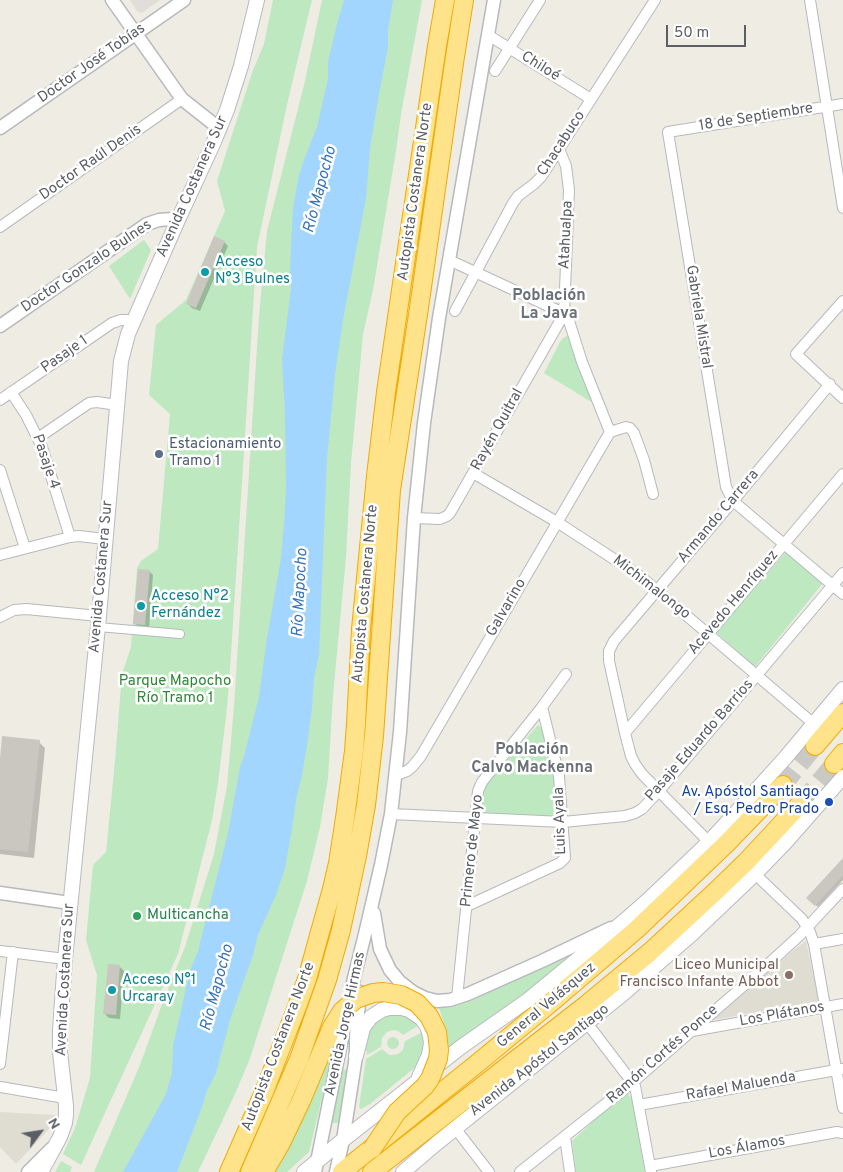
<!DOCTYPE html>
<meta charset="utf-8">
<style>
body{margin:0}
#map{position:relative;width:843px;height:1172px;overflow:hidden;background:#efece3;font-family:Overpass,sans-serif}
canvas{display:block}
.north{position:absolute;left:15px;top:1107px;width:50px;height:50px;-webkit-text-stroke:4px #fff;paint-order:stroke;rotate:59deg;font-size:14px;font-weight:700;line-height:20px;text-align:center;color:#5b5f65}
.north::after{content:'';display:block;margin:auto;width:18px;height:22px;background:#5b5f65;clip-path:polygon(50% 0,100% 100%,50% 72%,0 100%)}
.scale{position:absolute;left:666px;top:25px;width:80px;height:22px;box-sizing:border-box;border:2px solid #5b5f65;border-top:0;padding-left:6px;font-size:15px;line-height:18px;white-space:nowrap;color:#5b5f65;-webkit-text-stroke:4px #fff;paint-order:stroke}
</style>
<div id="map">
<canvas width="843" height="1172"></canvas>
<div class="north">N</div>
<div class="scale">50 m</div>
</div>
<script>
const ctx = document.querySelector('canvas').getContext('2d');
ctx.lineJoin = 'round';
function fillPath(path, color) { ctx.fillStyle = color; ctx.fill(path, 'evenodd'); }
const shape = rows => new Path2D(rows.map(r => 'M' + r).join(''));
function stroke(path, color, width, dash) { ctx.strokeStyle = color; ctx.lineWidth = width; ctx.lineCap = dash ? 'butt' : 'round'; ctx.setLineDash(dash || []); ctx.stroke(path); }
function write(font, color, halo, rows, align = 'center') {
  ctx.font = font + ' Overpass,sans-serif'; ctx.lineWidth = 5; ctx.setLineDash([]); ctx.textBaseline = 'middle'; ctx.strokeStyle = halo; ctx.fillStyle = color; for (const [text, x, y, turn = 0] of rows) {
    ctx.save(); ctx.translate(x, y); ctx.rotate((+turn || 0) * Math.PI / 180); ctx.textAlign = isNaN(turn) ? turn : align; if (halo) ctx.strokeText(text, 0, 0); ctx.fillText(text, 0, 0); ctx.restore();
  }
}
fillPath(shape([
 [130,0,160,0,142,13,137,11]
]), '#dfded8');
fillPath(shape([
 [806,941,819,1001,713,1020,795,949],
 [0,1112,55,1115,54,1124,16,1164,0,1147]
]), '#dfdcd2');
fillPath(shape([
 [273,0,312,0,288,100,257,247,230,670,227,708,218,783,212,820,178,954,81,1165,63,1154,75,1128,90,1078,97,975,86,940,93,865,106,852,115,761,122,674,131,647,137,568,141,561,158,549,170,414,149,395,156,325,186,300,225,211,217,181,252,73,264,44],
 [322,0,422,0,401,114,396,151,373,290,363,334,351,463,346,557,333,695,328,778,320,827,307,881,249,1061,234,1096,198,1172,94,1172,140,1065,165,996,185,947,214,854,227,786,234,706,259,316,267,231,305,81],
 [144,240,151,250,130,299,109,266],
 [569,335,593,403,544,373,560,342,563,338],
 [786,552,823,583,755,667,716,632],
 [538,725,543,729,554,768,557,816,480,813,482,790],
 [578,950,496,1017,449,1047,446,1029,439,1008,450,1008,473,1000],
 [402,1012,421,1024,403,1035,398,1031,394,1030,387,1032,382,1038,381,1047,367,1055,367,1051,364,1050,370,1027,379,1018],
 [425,1031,423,1061,370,1104,361,1109,359,1107,366,1059,382,1049,389,1055,392,1055,398,1054,403,1050,405,1041],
 '387 1043a6 6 0 1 1 12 0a6 6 0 1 1-12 0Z',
 [328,1055,332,1056,309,1152,287,1172,268,1172],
 [340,1069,348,1070,340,1123,332,1123],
 [628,1094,632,1099,645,1172,576,1172,572,1141,620,1096],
 [61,1161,72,1167,70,1172,55,1172]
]), '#bee8bf');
fillPath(shape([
 [344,0,393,0,388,30,388,47,379,94,370,148,366,198,343,320,335,374,327,458,319,655,314,678,312,707,307,745,302,775,296,800,292,829,285,868,276,895,258,935,253,955,230,1020,216,1073,207,1091,201,1110,177,1172,123,1172,166,1094,172,1073,173,1046,186,988,191,968,198,951,228,833,240,767,244,756,259,697,266,644,281,558,284,524,286,490,285,415,282,359,291,289,290,268,293,208,299,175,305,157,317,127,328,79,328,62,337,24]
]), '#a3d6ff');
fillPath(shape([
 [224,242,228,246,200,311,192,308,187,303],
 [149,571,153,575,149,629,139,628,135,623],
 [39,742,45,748,34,858,0,854,0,770],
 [843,861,843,880,818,907,808,898],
 [120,967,124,971,120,1019,109,1018,104,1013]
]), '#0003');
fillPath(shape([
 [214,236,225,241,196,308,186,304],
 [138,569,150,570,145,625,133,624],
 [2,736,40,740,28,852,0,849,0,759],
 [843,858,843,875,815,906,806,898],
 [108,964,120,965,116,1015,103,1014]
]), '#cac6c0');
stroke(shape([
 [783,785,815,746],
 [802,802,834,764]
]), '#cac9c4', 18, [18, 9]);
const pedestrian = shape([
 [98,627,180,634]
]);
const minor = shape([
 [810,0,843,208],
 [488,35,591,99],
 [495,71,540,0],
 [843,104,668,132,726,487,733,501,843,594],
 [0,227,182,99],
 [449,260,557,310,564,314,569,321,582,362,610,432],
 [843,301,796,354,843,398],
 [455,311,513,203,518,196,534,184,541,177,655,0],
 [11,392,26,415,42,447,70,537],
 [0,400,112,323,121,320,134,320],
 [610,432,626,427,630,428,634,433,644,460,653,494],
 [38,438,89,403,97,402,117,405],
 [0,470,25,548],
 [473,473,557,522,640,576,814,724],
 [414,518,440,519,447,516,450,513,564,314,569,190,566,166,559,149],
 [0,555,70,537,79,536,105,539],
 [0,617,14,610,26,609,99,616],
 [625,733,843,474],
 [396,775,407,771,412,767,421,756,610,432],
 [391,814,563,822,625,816,635,813,642,809,659,791,843,573],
 [709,842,642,774,635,764,631,756,625,733,609,661,609,651,614,641,733,501,830,384],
 [755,874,802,919,810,932,814,944,843,1108],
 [467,906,560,863,565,858,559,776,542,707],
 [814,944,843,939],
 [0,951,65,959],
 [457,998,478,791,482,782,542,707,566,674],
 [587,1023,635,1086,651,1172],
 [692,1031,843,1004],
 [0,1064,13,952],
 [0,1087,65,1098],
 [639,1105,842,1069],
 [455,1128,489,1172],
 [565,1137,570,1172],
 [650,1166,837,1132,843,1133],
 [520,1172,633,1082,765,967,799,936,843,889]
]);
const tertiary = shape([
 [112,0,182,99,220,129],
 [0,128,184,0],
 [0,326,147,224,159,220,172,219,178,220],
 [0,893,70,903],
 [374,913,380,949,390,970,400,982,413,992,425,998,437,1001,450,1000,468,994,542,961,611,928],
 [28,1172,51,1149],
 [315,1172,354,978,365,934,381,865,391,814,400,732,414,518,424,423,439,318,494,0],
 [336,1172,343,1140,356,1056,356,1036,360,992]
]);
const secondary = shape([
 [356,1056,363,1028,371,1017,382,1010,389,1008,402,1008,409,1010,421,1018,427,1026,430,1036,431,1043,429,1055,419,1077],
 [41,1172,60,1137,65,1123,66,1115,66,1106,60,1052,60,1030,65,959,99,616,121,361,128,334,178,220,213,144,227,110,241,66,257,0],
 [304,1172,343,1140,461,1047,528,1000,623,922,648,900,709,842,741,807,786,757,843,689],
 [403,1172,437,1143,624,993,692,934,755,874,785,843,843,777]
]);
const motorway = shape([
 [815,746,843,713],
 [834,764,843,753],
 [229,1172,264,1092,298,1004,307,979,320,932,332,889,338,863,345,818,354,751,356,724,361,629,376,476,386,392,437,46,445,0],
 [250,1172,299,1059,327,980,341,930,357,856,366,805,374,736,391,490,419,308,454,63,464,0],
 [264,1172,281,1143,301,1101,332,1027],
 [342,1172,479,1062,554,1000,636,930,726,844,783,785],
 [372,1172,586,1005,650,952,717,890,746,862,802,802]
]);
stroke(pedestrian, '#b6b9be', 10);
stroke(minor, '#b6b9be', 12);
stroke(tertiary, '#b6b9be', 15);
stroke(secondary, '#b7bac0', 16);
stroke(motorway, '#f2aa00', 20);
stroke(pedestrian, '#fff', 8);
stroke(minor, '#fff', 10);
stroke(tertiary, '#fff', 12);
stroke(secondary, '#fff', 14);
stroke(motorway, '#ffe38a', 18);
const motorwayBridge = shape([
 [332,1027,342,1011,356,999,373,993,383,992,401,995,417,1003,429,1016,437,1032,439,1050,438,1059,430,1079,425,1086,397,1112,372,1149]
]);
stroke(motorwayBridge, '#f2aa00', 20, []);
stroke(motorwayBridge, '#ffe38a', 18);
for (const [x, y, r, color] of [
 [205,272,5,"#0f9aa8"],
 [159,454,5,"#5c6f8a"],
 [141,606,5,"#0f9aa8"],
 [829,802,5,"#1a4fb4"],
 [137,916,5,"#2e9e5b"],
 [789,975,5,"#8d6e63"],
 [112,990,5,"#0f9aa8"]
]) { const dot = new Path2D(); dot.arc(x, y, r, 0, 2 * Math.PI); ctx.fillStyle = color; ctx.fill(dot); stroke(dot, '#fff', 2); }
write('15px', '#5b5f65', '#fff', [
 ["Doctor José Tobías",92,64,-35],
 ["Chiloé",540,67,32],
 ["18 de Septiembre",756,118,-9],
 ["Chacabuco",562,144,-57],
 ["Doctor Raúl Denis",91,163,-35],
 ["Avenida Costanera Sur",193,187,-66],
 ["Autopista Costanera Norte",416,192,-82],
 ["Atahualpa",567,235,-87],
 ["Doctor Gonzalo Bulnes",87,267,-34],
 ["Gabriela Mistral",698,317,81],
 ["Pasaje 1",65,355,-35],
 ["Rayén Quitral",498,430,-61],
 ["Pasaje 4",45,462,71],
 ["Armando Carrera",719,517,-50],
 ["Avenida Costanera Sur",102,577,-85],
 ["Michimalongo",651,588,38],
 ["Autopista Costanera Norte",366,594,-85],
 ["Acevedo Henríquez",734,603,-50],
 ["Galvarino",507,608,-60],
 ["Pasaje Eduardo Barrios",700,741,-49],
 ["Luis Ayala",561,821,-92],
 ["Primero de Mayo",473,851,-84],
 ["Avenida Costanera Sur",66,980,-87],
 ["General Velásquez",547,1006,-40],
 ["Los Plátanos",782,1015,-10],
 ["Avenida Jorge Hirmas",346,1024,-78],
 ["Autopista Costanera Norte",279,1047,-69],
 ["Ramón Cortés Ponce",663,1055,-41],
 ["Avenida Apóstol Santiago",540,1061,-38],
 ["Rafael Maluenda",741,1087,-10],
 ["Los Álamos",747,1148,-10]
]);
write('15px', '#0d838f', '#fff', [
 ["Acceso",215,263],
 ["N°3 Bulnes",215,280],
 ["Acceso N°2",151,597],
 ["Fernández",151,614],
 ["Acceso N°1",122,981],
 ["Urcaray",122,998]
], 'left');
write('15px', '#4e5e75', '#fff', [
 ["Estacionamiento",169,445],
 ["Tramo 1",169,462]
], 'left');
write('15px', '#308736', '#fff', [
 ["Parque Mapocho",175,682],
 ["Río Tramo 1",175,699]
]);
write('15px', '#164399', '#fff', [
 ["Av. Apóstol Santiago",819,793],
 ["/ Esq. Pedro Prado",819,810]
], 'right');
write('15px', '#27864d', '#fff', [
 ["Multicancha",147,916]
], 'left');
write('15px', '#785e54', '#fff', [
 ["Liceo Municipal",779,966],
 ["Francisco Infante Abbot",779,983]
], 'right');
write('italic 16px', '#3a75b7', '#fff', [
 ["Río Mapocho",321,190,-75],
 ["Río Mapocho",301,593,-87],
 ["Río Mapocho",218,988,-75]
]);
write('bold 16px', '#6c7177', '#fff', [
 ["Población",549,297],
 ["La Java",549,315],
 ["Población",532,751],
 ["Calvo Mackenna",532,769]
]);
</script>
